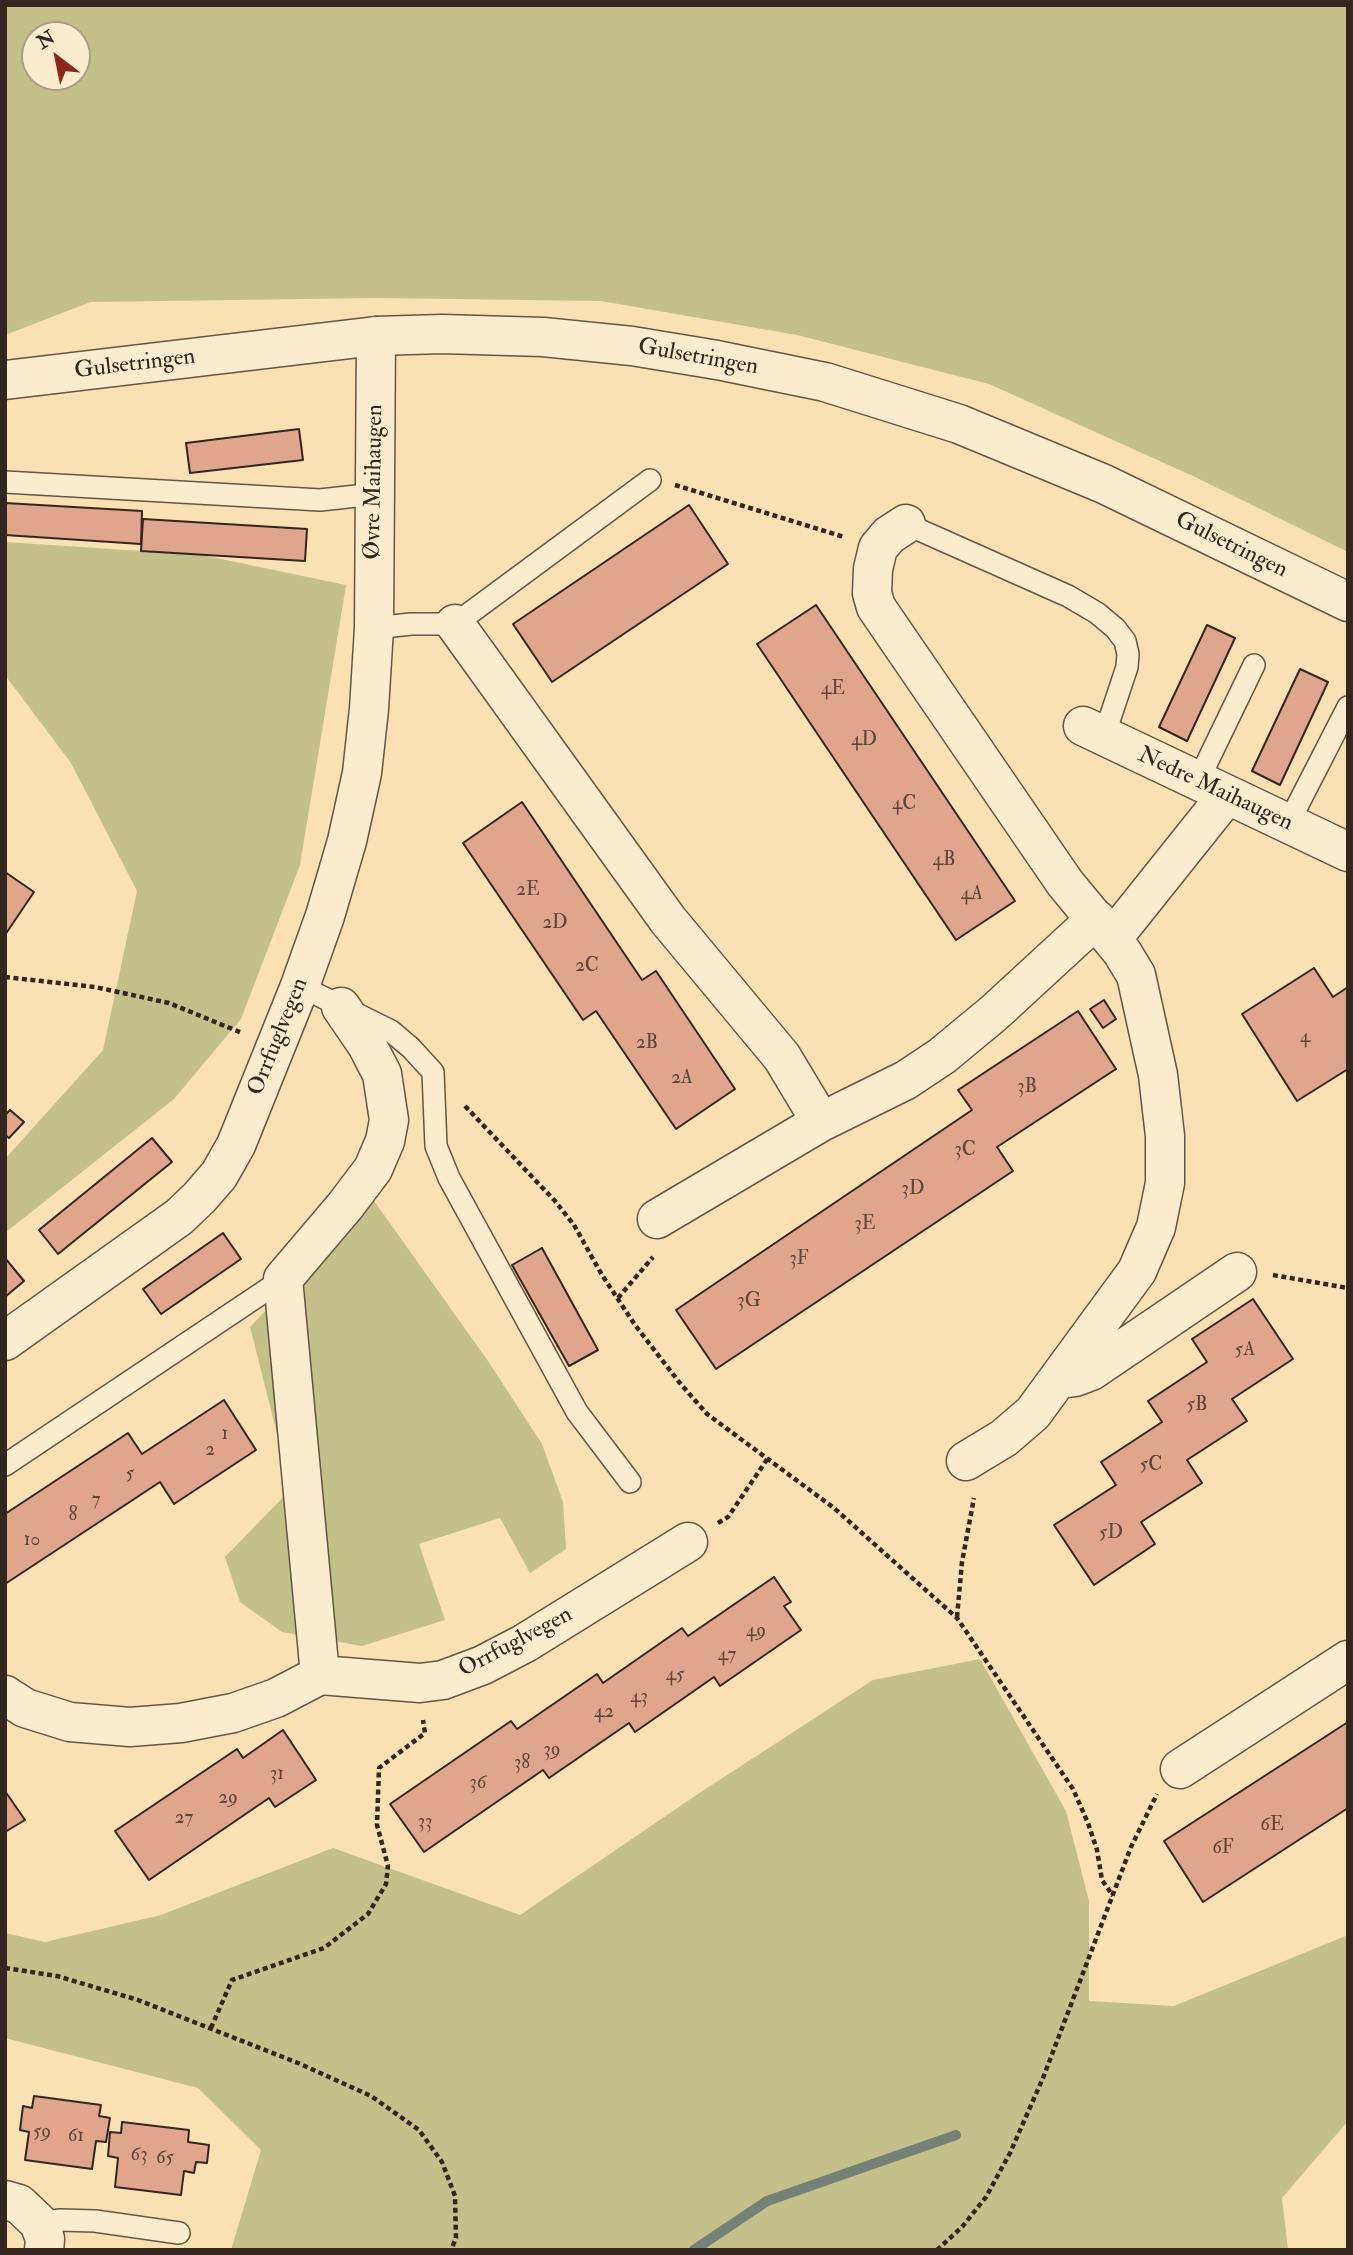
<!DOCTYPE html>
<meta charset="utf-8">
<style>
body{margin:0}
#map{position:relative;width:1353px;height:2255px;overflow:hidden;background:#fae1b3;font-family:"IM FELL Double Pica",serif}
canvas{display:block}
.frame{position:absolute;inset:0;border:7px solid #33261f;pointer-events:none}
.north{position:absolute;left:21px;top:21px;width:70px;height:70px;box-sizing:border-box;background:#fcecce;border:2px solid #ac9d88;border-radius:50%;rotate:328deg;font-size:19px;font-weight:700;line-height:28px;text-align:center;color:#33261f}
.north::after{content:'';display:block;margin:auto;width:24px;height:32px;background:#8f2418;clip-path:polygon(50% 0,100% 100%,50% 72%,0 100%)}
</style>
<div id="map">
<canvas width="1353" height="2255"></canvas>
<div class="frame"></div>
<div class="north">N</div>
</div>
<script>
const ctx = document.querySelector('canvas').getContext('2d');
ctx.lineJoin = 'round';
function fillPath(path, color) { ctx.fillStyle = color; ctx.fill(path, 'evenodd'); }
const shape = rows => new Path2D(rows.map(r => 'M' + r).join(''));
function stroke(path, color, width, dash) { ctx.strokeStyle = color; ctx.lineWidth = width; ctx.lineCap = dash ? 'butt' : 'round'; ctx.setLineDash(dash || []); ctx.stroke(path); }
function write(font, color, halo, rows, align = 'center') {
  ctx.font = font + ' "IM FELL Double Pica",serif'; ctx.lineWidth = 6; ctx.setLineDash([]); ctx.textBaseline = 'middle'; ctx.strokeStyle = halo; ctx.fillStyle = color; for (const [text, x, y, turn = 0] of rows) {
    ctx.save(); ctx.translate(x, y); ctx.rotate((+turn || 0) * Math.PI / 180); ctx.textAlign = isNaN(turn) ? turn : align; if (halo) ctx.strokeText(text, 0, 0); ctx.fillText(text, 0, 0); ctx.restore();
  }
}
fillPath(shape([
 [5,5,1348,5,1348,552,1195,477,989,384,797,335,601,301,376,298,91,302,5,335],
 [35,35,77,35,77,77,35,77],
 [5,542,202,555,346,585,300,865,241,1019,174,1099,5,1233,5,1159,103,1050,137,891,71,763,5,675],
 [372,1198,488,1361,542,1444,563,1502,566,1549,530,1573,500,1518,419,1544,445,1620,362,1646,282,1632,240,1602,225,1557,291,1489,250,1327],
 [980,1659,1066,1811,1089,1901,1089,2001,1174,2006,1348,1935,1348,2121,1282,2198,1288,2250,231,2250,261,2150,198,2088,5,2038,5,1933,45,1942,161,1915,333,1848,520,1915,698,1794,873,1680]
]), '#c3c189');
stroke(shape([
 [694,2250,767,2201,956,2135]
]), '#738176', 10);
const building = shape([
 [299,429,303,460,190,473,186,443,299,429],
 [5,503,142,511,141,544,5,535,5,503],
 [689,505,728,564,552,682,513,624,689,505],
 [143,519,307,529,305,561,141,551,143,519],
 [816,605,1015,901,956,940,757,644,816,605],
 [1207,625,1235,638,1187,741,1159,727,1207,625],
 [1300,669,1328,682,1280,785,1252,771,1300,669],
 [522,802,642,980,656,971,735,1089,676,1129,596,1011,583,1020,463,843,522,802],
 [5,872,34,892,5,935,5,872],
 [1314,968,1333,997,1348,987,1348,1069,1297,1101,1242,1014,1314,968],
 [1104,1000,1116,1019,1103,1028,1090,1009,1104,1000],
 [1078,1011,1116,1069,997,1147,1013,1171,716,1369,676,1310,972,1110,958,1090,1078,1011],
 [10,1110,24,1122,9,1138,5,1135,5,1115,10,1110],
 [152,1138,172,1162,58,1254,39,1230,152,1138],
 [223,1233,241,1259,161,1314,143,1289,223,1233],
 [542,1248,598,1350,569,1366,512,1265,542,1248],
 [5,1258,24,1281,5,1297,5,1258],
 [1253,1299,1293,1359,1232,1399,1247,1421,1187,1460,1202,1483,1141,1522,1155,1544,1094,1585,1054,1525,1116,1485,1101,1462,1162,1422,1148,1401,1207,1362,1192,1339,1253,1299],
 [224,1400,256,1450,174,1504,160,1482,5,1584,5,1514,128,1433,142,1454,224,1400],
 [774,1577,791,1602,784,1606,801,1630,720,1686,714,1677,635,1732,629,1723,549,1778,543,1770,424,1852,390,1804,511,1721,517,1729,597,1674,603,1683,682,1628,688,1636,774,1577],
 [1348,1722,1348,1808,1203,1902,1164,1841,1348,1722],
 [283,1730,316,1780,275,1807,269,1798,149,1880,115,1831,237,1749,243,1758,283,1730],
 [5,1791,25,1820,5,1832,5,1791],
 [34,2096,101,2105,99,2116,110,2118,106,2142,96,2141,92,2169,25,2160,29,2132,20,2130,23,2106,32,2108,34,2096],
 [122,2122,189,2130,188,2142,209,2145,207,2163,196,2162,194,2173,184,2171,181,2195,115,2187,118,2158,108,2156,110,2132,121,2133,122,2122]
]);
fillPath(building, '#e0a68d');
stroke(building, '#33261f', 2);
const service = shape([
 [5,482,320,500,375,494],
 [906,524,1068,596,1097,613,1115,628,1125,641,1128,654,1127,667,1104,736],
 [374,628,411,624,455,624,650,480],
 [1198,781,1254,665],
 [1288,824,1348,707],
 [300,986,391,1031,411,1048,433,1072,436,1146,449,1178,577,1412,630,1482],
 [5,1465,283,1279],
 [39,2223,60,2220,95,2221,179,2233]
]);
const minor = shape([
 [906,524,889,535,878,548,873,569,872,593,876,607,1065,883,1122,952,1136,975,1158,1075,1165,1136,1165,1183,1156,1227,1137,1271,1033,1413,1004,1438,966,1461],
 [455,624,668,920,782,1057,821,1122],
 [1083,726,1348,852],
 [1112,939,1227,795],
 [657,1219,821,1122,906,1080,942,1056,994,1013,1096,919],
 [5,1341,179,1217,199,1198,219,1175,236,1145,300,986,325,916,347,841,362,773,369,709,374,628,376,336],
 [1060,1379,1075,1377,1091,1371,1237,1272],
 [320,1675,283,1279,345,1206,373,1169,385,1141,389,1120,382,1074,367,1045,341,1007],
 [5,1695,25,1708,70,1722,130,1727,181,1723,233,1713,276,1698,320,1675,420,1683,443,1680,483,1665,525,1643,688,1542],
 [1180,1769,1348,1660],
 [5,2200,19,2204,39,2223,45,2239,44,2250]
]);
const tertiary = shape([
 [5,380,376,336,442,334,543,337,632,346,717,360,825,382,959,424,1104,484,1348,602]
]);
stroke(service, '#655544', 24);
stroke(minor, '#655544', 41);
stroke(tertiary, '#655544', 41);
stroke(shape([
 [675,485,844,537],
 [5,977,95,987,169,1003,242,1033],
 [465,1106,555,1201,574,1225,602,1275,635,1325,679,1382,707,1414,834,1508,957,1618,1073,1789,1088,1823,1097,1850,1102,1880,1113,1896],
 [1273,1275,1348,1288],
 [618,1298,653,1257],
 [718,1523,728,1517,768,1458],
 [957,1617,962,1562,974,1498],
 [5,1968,57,1976,138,2000,298,2063,371,2096,419,2130,442,2162,455,2196,456,2238,451,2250],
 [211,2028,232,1980,324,1948,368,1914,386,1884,388,1866,377,1825,379,1768,425,1733,423,1720],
 [937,2250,962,2227,986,2197,1010,2153,1043,2078,1131,1847,1157,1794]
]), '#33261f', 4.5, [5, 3.5]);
stroke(service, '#fcecce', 21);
stroke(minor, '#fcecce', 38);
stroke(tertiary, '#fcecce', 38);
write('19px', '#5e463a', null, [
 ["4E",833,690],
 ["4D",864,741],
 ["4C",904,805],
 ["4B",944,861],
 ["2E",528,891],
 ["4A",972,895],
 ["2D",555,924],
 ["2C",587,967],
 ["4",1305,1038],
 ["2B",647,1044],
 ["2A",682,1079],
 ["3B",1027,1088],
 ["3C",965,1151],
 ["3D",913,1190],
 ["3E",865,1225],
 ["3F",799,1260],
 ["3G",749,1302],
 ["5A",1245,1351],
 ["5B",1197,1406],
 ["1",225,1435],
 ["2",210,1451],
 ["5C",1151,1466],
 ["5",130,1475],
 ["7",96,1501],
 ["8",73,1516],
 ["5D",1111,1534],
 ["10",32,1541],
 ["49",756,1632],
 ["47",727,1656],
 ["45",675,1676],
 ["43",639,1698],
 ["42",604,1713],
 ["39",552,1751],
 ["38",522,1764],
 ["31",277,1775],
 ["36",478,1784],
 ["29",228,1799],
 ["27",184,1819],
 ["33",425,1823],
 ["6E",1272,1826],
 ["6F",1223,1849],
 ["59",42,2133],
 ["61",76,2137],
 ["63",139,2156],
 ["65",165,2159]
]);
write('23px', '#33261f', '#fcecce', [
 ["Gulsetringen",698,358,10],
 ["Gulsetringen",135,365,-7],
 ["Øvre Maihaugen",375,482,-89],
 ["Gulsetringen",1231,546,26],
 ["Nedre Maihaugen",1215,790,25],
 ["Orrfuglvegen",279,1037,-68],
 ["Orrfuglvegen",516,1643,-28]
]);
</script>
